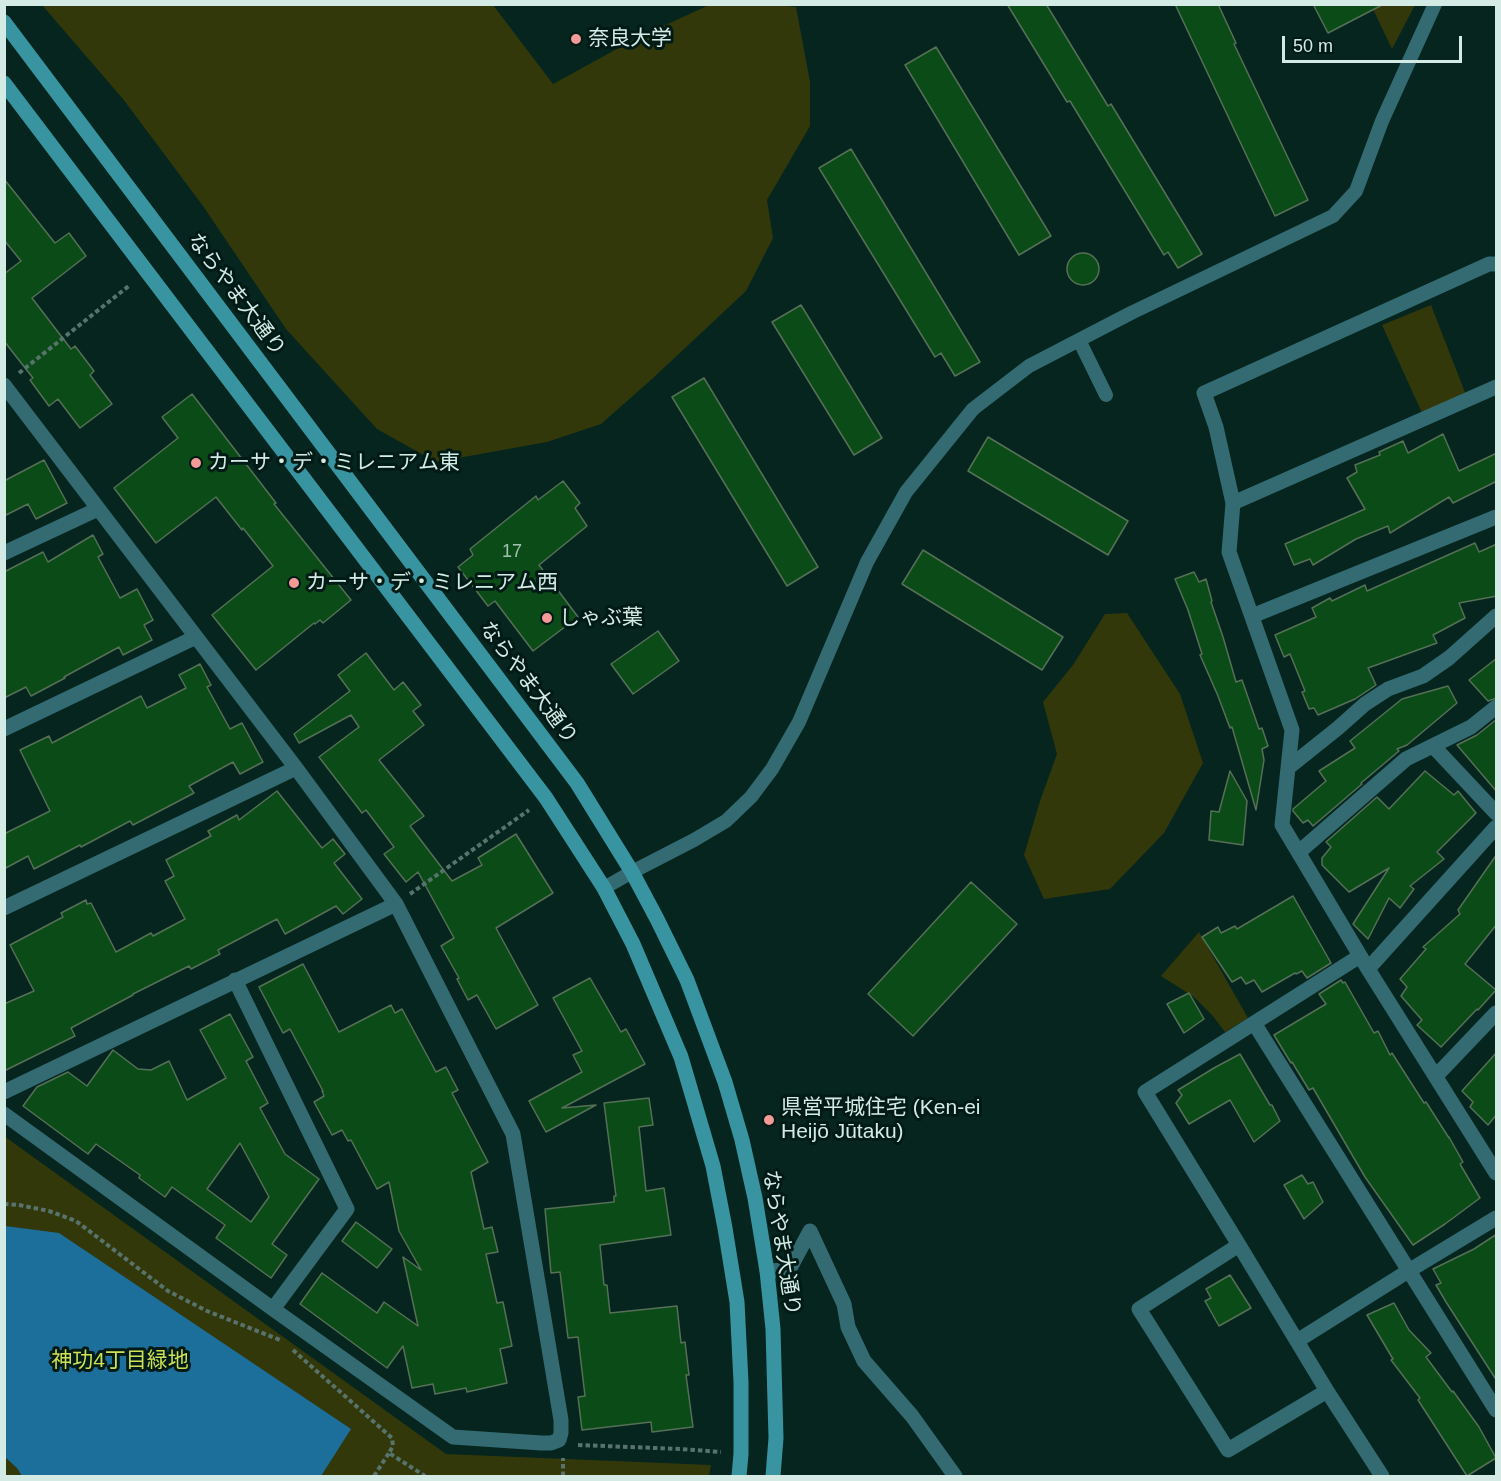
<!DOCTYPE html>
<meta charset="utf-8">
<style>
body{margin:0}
#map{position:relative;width:1501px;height:1481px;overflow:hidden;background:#05251e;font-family:Helvetica,sans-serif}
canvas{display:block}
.frame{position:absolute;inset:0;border:6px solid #d4eae4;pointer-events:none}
.scale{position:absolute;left:1282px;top:36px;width:180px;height:27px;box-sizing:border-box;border:3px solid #d4eae4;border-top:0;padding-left:8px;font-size:18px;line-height:21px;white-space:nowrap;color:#d4eae4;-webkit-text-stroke:4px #001b15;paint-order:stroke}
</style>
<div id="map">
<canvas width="1501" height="1481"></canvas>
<div class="frame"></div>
<div class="scale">50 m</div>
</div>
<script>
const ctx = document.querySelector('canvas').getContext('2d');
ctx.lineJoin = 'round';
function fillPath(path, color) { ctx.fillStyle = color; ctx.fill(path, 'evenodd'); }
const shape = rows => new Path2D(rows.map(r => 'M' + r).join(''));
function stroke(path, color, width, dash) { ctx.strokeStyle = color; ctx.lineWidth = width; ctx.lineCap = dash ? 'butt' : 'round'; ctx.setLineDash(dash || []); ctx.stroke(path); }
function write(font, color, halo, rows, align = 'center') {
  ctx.font = font + ' Helvetica,"Noto Sans JP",sans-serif'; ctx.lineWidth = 6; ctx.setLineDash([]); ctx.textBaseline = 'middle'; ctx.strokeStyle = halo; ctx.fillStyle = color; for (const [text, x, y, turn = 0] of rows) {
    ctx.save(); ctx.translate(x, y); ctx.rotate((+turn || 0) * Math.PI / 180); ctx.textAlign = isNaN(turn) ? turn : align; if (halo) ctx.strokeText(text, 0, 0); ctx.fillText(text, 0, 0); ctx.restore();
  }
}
fillPath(shape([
 [776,5,796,7,810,82,810,126,767,200,773,238,746,291,652,379,601,424,547,442,436,462,377,429,286,329,203,206,123,99,42,5,493,5,553,84,635,39,709,5],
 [1371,5,1415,5,1392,49],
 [1431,305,1466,395,1423,415,1382,325],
 [1127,613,1180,694,1203,763,1164,833,1110,889,1044,899,1024,855,1040,801,1057,754,1043,702,1073,665,1105,614],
 [1199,932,1248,1018,1225,1032,1212,1015,1194,997,1161,976],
 [4,1136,446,1454,711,1465,709,1476,5,1476]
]), '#33380b');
fillPath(shape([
 [5,1226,59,1233,351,1429,321,1476,22,1476,17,1468,5,1457]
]), '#1c6f9b');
const building = shape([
 [1007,4,1046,4,1108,106,1111,104,1202,254,1178,268,1168,252,1164,255,1070,101,1067,102,1007,4],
 [1175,4,1218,4,1236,43,1234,44,1308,200,1275,216,1175,4],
 [1313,4,1384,4,1328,33,1313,4],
 [936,47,1051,236,1019,255,905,65,936,47],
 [851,149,980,362,955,376,941,353,935,357,819,168,851,149],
 [4,179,55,243,69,233,86,256,32,298,71,349,75,346,94,371,90,375,112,404,80,428,58,399,49,406,30,380,33,378,4,341,4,274,21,261,4,240,4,179],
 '1067 269a16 16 0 1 1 32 0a16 16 0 1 1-32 0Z',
 [801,305,882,438,854,455,772,322,801,305],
 [704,378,818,567,787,586,672,397,704,378],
 [192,394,276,503,274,504,351,600,323,623,320,620,315,624,314,623,256,670,212,615,273,566,243,528,242,530,216,497,156,543,114,488,178,438,162,417,192,394],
 [1443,434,1459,471,1497,453,1497,481,1453,503,1449,497,1390,533,1388,526,1356,539,1313,565,1310,559,1294,565,1285,544,1365,509,1347,478,1357,472,1355,465,1380,455,1379,452,1403,441,1408,453,1443,434],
 [988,437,1128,521,1108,555,968,471,988,437],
 [44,460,67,503,36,519,28,504,4,516,4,481,44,460],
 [563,481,580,503,575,508,587,526,539,565,578,617,533,651,495,601,488,606,458,567,473,555,470,549,536,496,538,500,563,481],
 [93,535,103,554,98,557,120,598,137,589,153,620,144,625,152,640,123,655,119,647,64,677,65,678,31,696,26,687,4,698,4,572,43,552,48,562,93,535],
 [1475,543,1479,552,1497,544,1497,596,1459,603,1465,618,1433,635,1437,643,1368,668,1376,685,1355,699,1318,715,1314,708,1309,709,1302,692,1305,691,1290,654,1284,657,1275,635,1316,617,1312,608,1330,598,1332,601,1365,585,1367,591,1475,543],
 [923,550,1063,637,1042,670,902,584,923,550],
 [1194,572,1199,582,1206,579,1212,601,1211,602,1223,637,1236,682,1242,680,1259,729,1262,728,1268,746,1262,749,1264,760,1256,810,1232,727,1230,728,1218,696,1200,655,1202,654,1188,610,1175,579,1194,572],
 [658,631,679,661,633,694,611,664,658,631],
 [366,653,394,690,403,682,421,705,413,711,424,725,379,760,424,816,410,826,452,881,482,865,478,858,516,834,553,893,496,928,538,1005,496,1029,477,995,468,1000,457,979,459,978,441,946,454,938,418,872,406,882,384,854,394,847,366,810,362,813,319,757,359,727,351,715,299,743,294,734,350,691,338,675,366,653],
 [1497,658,1497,698,1488,701,1469,680,1497,658],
 [200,664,211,685,207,687,230,729,242,723,263,762,240,774,233,762,189,786,194,793,133,825,130,821,81,847,80,845,34,869,28,856,4,869,4,834,50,811,20,750,49,736,52,743,141,696,147,708,186,688,179,675,200,664],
 [1448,686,1457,703,1407,745,1397,749,1399,751,1361,783,1362,784,1313,826,1308,820,1303,823,1293,811,1293,809,1326,781,1319,771,1355,748,1350,741,1402,699,1448,686],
 [1497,719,1497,792,1457,745,1477,735,1497,719],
 [1230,771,1247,801,1243,845,1209,840,1211,811,1219,812,1230,771],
 [1425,771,1454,795,1458,791,1476,813,1437,852,1444,859,1410,886,1414,889,1400,908,1389,898,1368,939,1353,924,1389,868,1349,892,1322,865,1322,858,1331,847,1326,842,1377,797,1389,809,1425,771],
 [277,791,322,848,333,839,345,854,334,863,362,899,343,914,336,906,285,934,277,919,218,950,220,954,191,969,189,966,133,994,133,995,71,1028,75,1036,4,1071,4,1004,34,991,10,945,63,917,61,913,86,900,87,904,91,903,116,952,151,933,153,936,185,919,165,881,174,876,166,860,211,836,208,831,237,815,239,820,277,791],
 [1497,854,1497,924,1465,964,1496,990,1478,1010,1477,1009,1441,1047,1417,1025,1422,1020,1401,996,1407,987,1400,979,1426,949,1423,947,1460,914,1458,910,1497,854],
 [971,882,1017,924,913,1036,868,994,971,882],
 [1293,896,1331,963,1307,978,1302,971,1296,974,1295,973,1262,992,1254,980,1246,984,1241,977,1232,982,1202,937,1218,927,1221,933,1235,926,1237,929,1293,896],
 [303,964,339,1032,391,1005,395,1013,402,1009,436,1072,446,1067,458,1090,452,1093,488,1162,471,1172,484,1229,492,1227,498,1252,486,1254,497,1303,503,1302,512,1346,500,1349,507,1383,467,1392,466,1388,435,1394,433,1384,412,1388,403,1346,387,1368,300,1304,322,1273,377,1313,384,1302,418,1326,403,1257,421,1270,399,1231,389,1182,377,1189,351,1140,348,1141,342,1130,332,1135,314,1102,324,1096,322,1091,323,1091,290,1029,283,1033,259,987,303,964],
 [590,978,621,1032,626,1029,645,1064,562,1108,596,1105,546,1132,529,1101,582,1072,573,1055,582,1051,553,998,590,978],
 [1341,980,1343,983,1345,982,1374,1033,1378,1031,1390,1055,1392,1053,1424,1103,1426,1102,1449,1138,1449,1137,1463,1162,1460,1164,1480,1198,1445,1224,1413,1245,1365,1177,1313,1088,1309,1090,1292,1062,1291,1063,1274,1035,1326,1004,1319,994,1341,980],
 [1189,993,1204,1019,1184,1033,1167,1004,1189,993],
 [230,1014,253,1057,246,1061,268,1103,260,1108,285,1154,319,1179,272,1244,287,1255,271,1278,216,1238,225,1225,172,1187,165,1197,139,1178,140,1175,96,1144,88,1154,23,1106,37,1087,68,1072,87,1086,113,1050,138,1069,151,1070,169,1061,187,1100,226,1078,200,1030,230,1014],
 [240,1143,269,1197,251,1222,207,1189,240,1143],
 [1497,1052,1497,1114,1488,1125,1470,1107,1473,1102,1462,1091,1497,1052],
 [1240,1054,1270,1105,1272,1105,1280,1121,1254,1142,1230,1100,1189,1124,1176,1103,1182,1095,1178,1090,1214,1068,1240,1054],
 [649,1098,653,1125,639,1127,646,1191,664,1188,671,1235,600,1245,604,1285,607,1285,610,1313,677,1306,681,1343,685,1342,689,1375,686,1375,693,1427,652,1432,651,1422,582,1430,578,1397,585,1396,578,1337,568,1338,560,1272,551,1273,545,1209,614,1202,614,1196,616,1196,604,1103,649,1098],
 [1302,1175,1308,1184,1313,1182,1323,1202,1304,1219,1284,1185,1302,1175],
 [356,1222,392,1249,377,1268,342,1241,356,1222],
 [1497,1234,1497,1381,1446,1302,1436,1285,1441,1283,1433,1269,1474,1249,1497,1234],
 [1230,1275,1251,1308,1219,1326,1205,1301,1211,1298,1206,1289,1230,1275],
 [1394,1303,1409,1330,1431,1353,1426,1357,1452,1392,1453,1391,1479,1427,1496,1458,1467,1476,1418,1400,1420,1398,1391,1360,1393,1359,1367,1315,1394,1303]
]);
fillPath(building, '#0a4b17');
stroke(building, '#567057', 1.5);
stroke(shape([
 [19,373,130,285],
 [410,894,529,810],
 [4,1204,19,1205,49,1211,76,1221,168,1291,207,1311,280,1340],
 [293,1350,392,1438,393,1446,389,1453,425,1476],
 [578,1445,681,1449,721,1452],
 [374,1476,389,1453],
 [563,1476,563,1458]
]), '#57736c', 4, [4.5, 3]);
stroke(shape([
 [1079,340,1106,395],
 [604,888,632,872,694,840,726,821,751,797,772,769,799,722,867,562,906,492,973,409,1029,366,1131,313,1333,216,1356,191,1382,121,1435,4]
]), '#346a71', 14);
stroke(shape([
 [4,385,296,768,396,904,513,1134,561,1420,561,1433,559,1440,551,1443,541,1443,453,1437,273,1309,4,1114],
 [1496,387,1233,503,1229,552,1292,730,1282,825,1368,969,1496,1173],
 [1233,503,1216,427,1204,393,1489,264,1496,264],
 [4,553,98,509],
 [1252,616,1496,517],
 [4,729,196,637],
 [1433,746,1496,813],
 [1288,768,1338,728,1365,704,1388,689,1423,676,1449,658,1496,616],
 [1299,852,1406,759,1471,727,1496,707],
 [4,908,296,768],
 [1368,969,1496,827],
 [235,980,347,1209,273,1309],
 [1254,1023,1496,1410],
 [1436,1076,1496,1013],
 [4,1092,396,904],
 [1239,1245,1139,1309,1228,1450,1327,1391,1239,1245,1145,1092,1360,956],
 [767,1271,789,1270,810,1231,844,1304,848,1327,864,1361,912,1416,955,1476],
 [1297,1341,1410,1270,1496,1218],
 [1327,1391,1382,1476]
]), '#346a71', 15);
stroke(shape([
 [4,22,577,783,632,872,657,919,687,980,725,1082,742,1140,755,1198,767,1271,773,1329,776,1438,773,1476],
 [4,83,546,798,604,888,633,944,681,1057,713,1166,725,1228,737,1302,741,1382,741,1454,739,1476]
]), '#3794a0', 15);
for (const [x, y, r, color] of [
 [576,39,6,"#f59b97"],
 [196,463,6,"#f59b97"],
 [294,583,6,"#f59b97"],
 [547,618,6,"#f59b97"],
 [769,1120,6,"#f59b97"]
]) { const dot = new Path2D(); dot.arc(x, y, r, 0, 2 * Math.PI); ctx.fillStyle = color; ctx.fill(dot); stroke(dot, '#001b15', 2); }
write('18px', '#a2c2b1', null, [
 ["17",512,552]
]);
write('21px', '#d4eae4', '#001b15', [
 ["奈良大学",588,39],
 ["カーサ・デ・ミレニアム東",208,463],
 ["カーサ・デ・ミレニアム西",306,583],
 ["しゃぶ葉",559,618],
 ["県営平城住宅 (Ken-ei",781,1108],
 ["Heijō Jūtaku)",781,1132]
], 'left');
write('21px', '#d4eae4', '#001b15', [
 ["ならやま大通り",236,295,53],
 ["ならやま大通り",528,683,53],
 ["ならやま大通り",781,1243,81]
]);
write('21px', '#cfdf57', '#001b15', [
 ["神功4丁目緑地",120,1361]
]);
</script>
